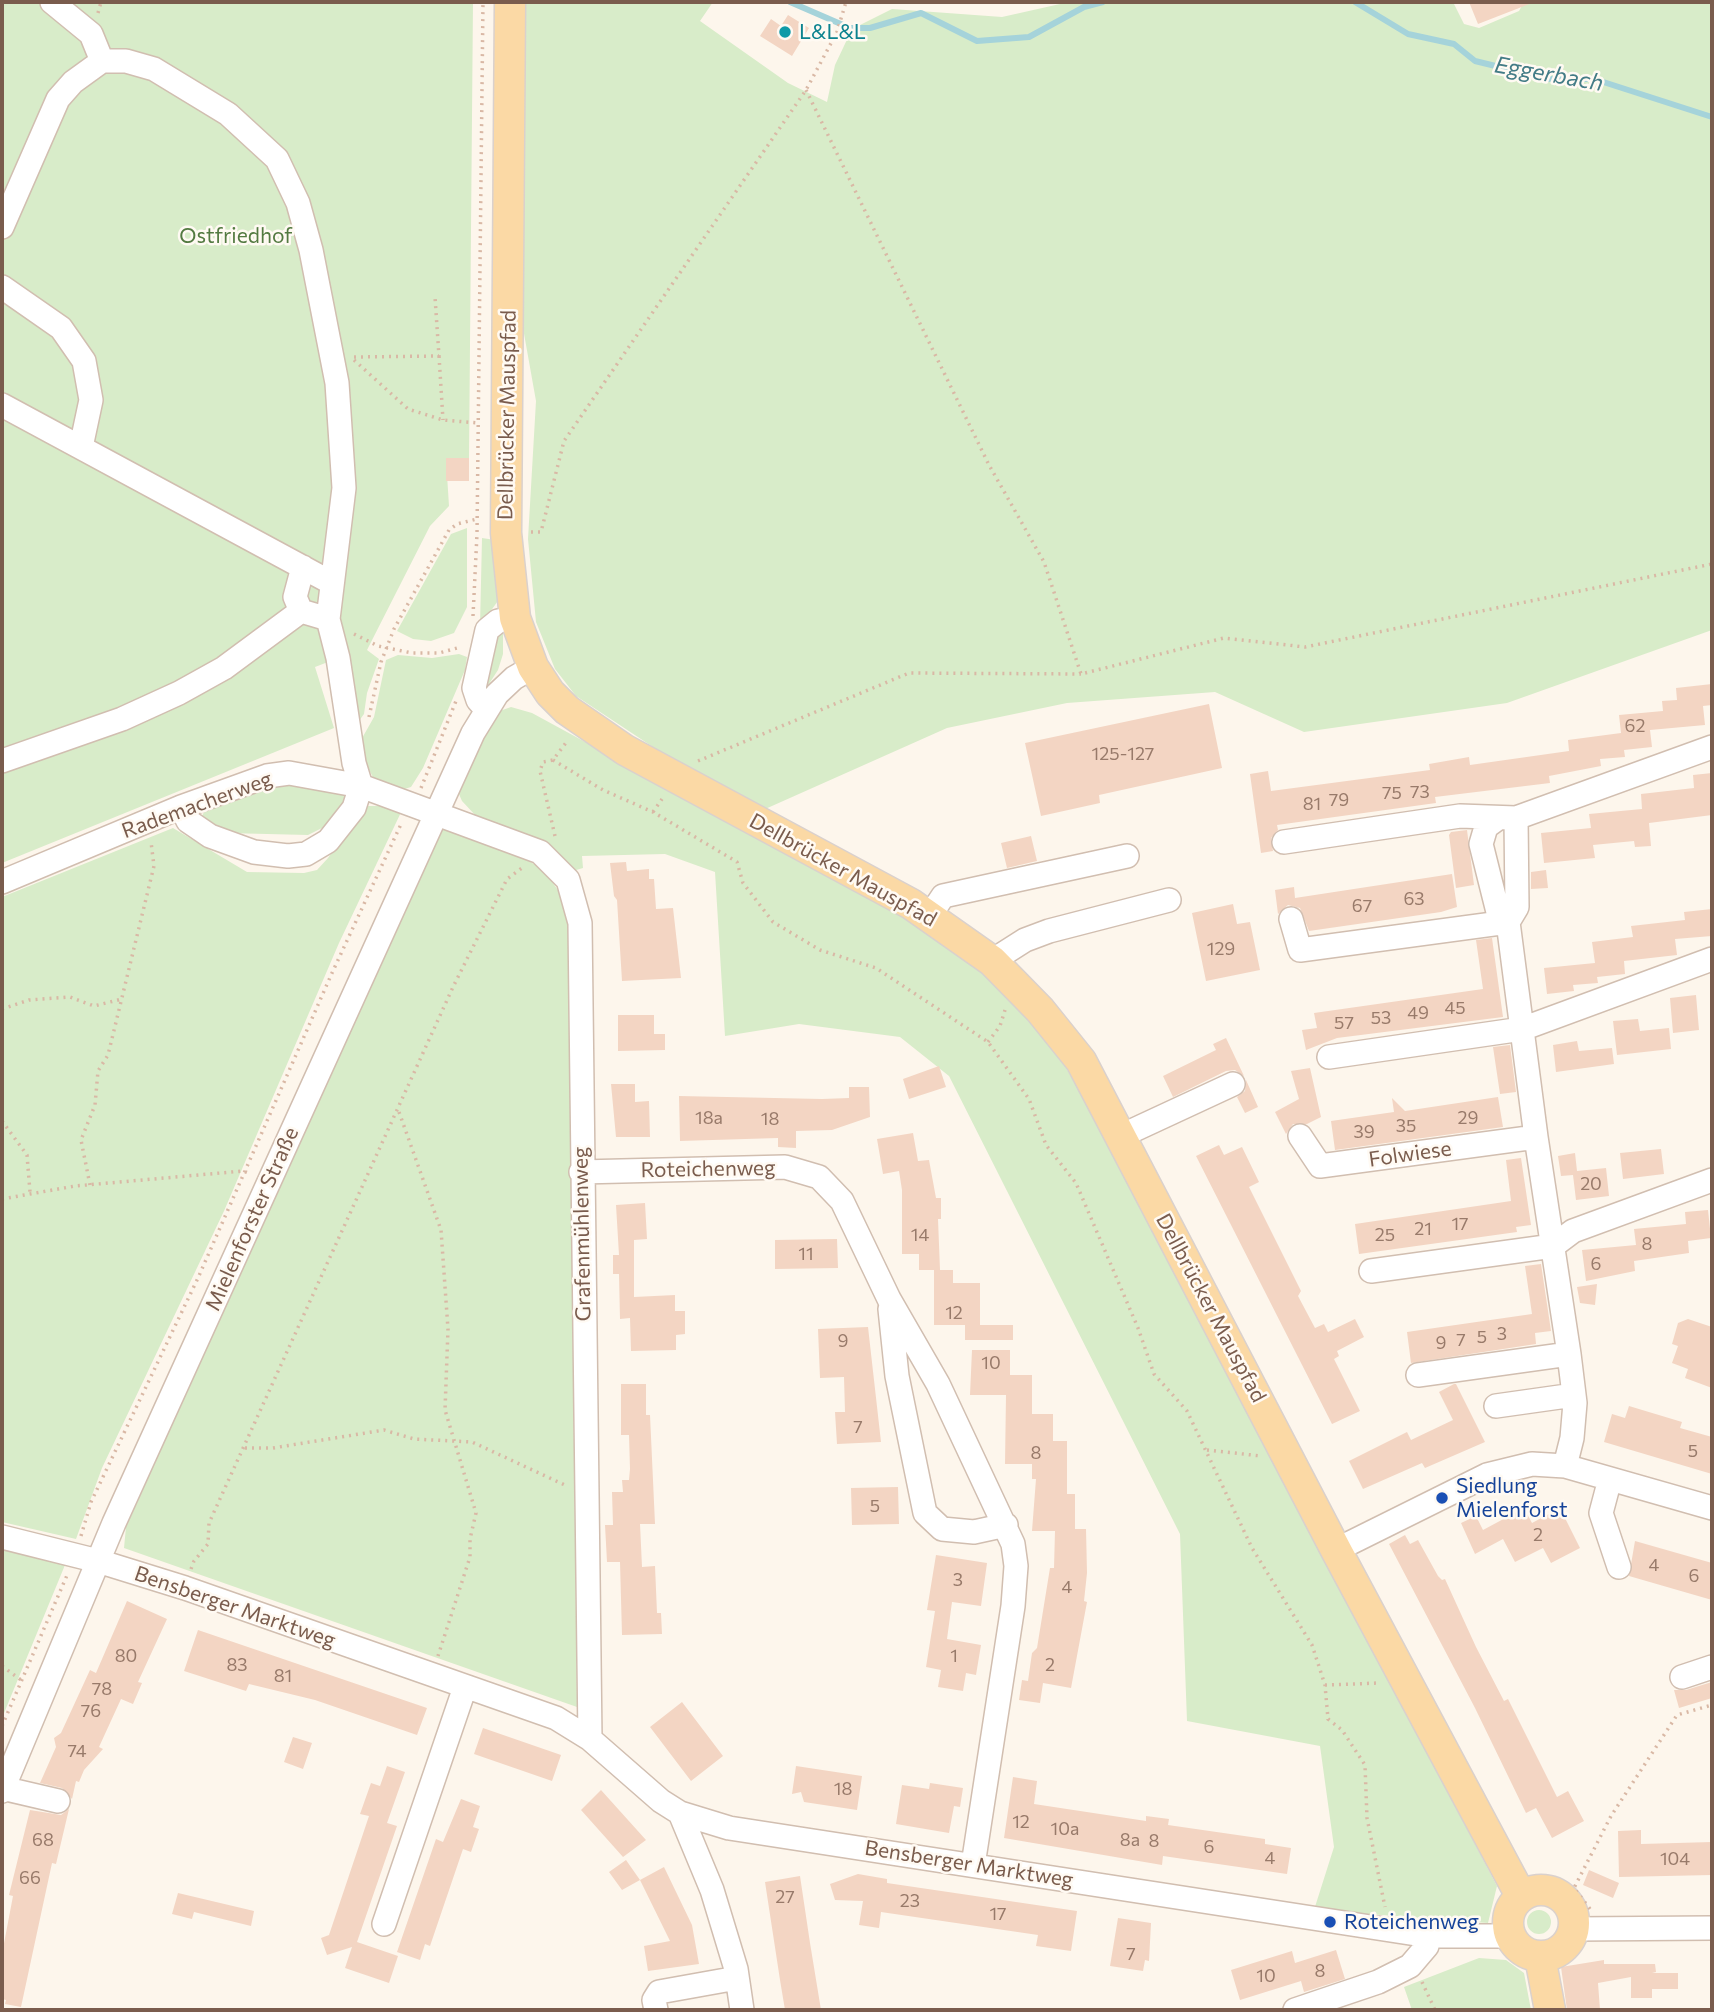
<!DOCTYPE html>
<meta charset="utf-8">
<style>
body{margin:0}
#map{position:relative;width:1714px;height:2012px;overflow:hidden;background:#fdf6ec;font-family:Commissioner,sans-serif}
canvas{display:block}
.frame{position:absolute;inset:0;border:4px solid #7a5c4d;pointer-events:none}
</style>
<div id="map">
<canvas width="1714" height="2012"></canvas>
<div class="frame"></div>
</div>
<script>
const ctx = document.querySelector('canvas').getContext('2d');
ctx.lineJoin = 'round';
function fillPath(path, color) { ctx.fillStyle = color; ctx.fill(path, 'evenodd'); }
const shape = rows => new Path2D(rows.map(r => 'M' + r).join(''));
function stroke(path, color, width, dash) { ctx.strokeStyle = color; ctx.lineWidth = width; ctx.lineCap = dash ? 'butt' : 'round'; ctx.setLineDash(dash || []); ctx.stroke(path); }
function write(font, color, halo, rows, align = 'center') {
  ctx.font = font + ' Commissioner,sans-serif'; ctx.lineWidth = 5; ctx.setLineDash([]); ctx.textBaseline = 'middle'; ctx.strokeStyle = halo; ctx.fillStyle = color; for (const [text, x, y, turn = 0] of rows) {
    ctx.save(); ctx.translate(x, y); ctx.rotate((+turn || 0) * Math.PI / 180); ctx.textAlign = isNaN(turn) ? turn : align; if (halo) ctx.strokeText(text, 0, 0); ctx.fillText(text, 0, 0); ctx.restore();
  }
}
fillPath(shape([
 [2,2,473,2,469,458,446,459,449,506,430,526,367,650,379,659,367,693,364,714,356,725,341,657,315,667,334,728,2,863],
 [521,2,713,2,700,21,788,83,827,102,835,65,852,29,892,9,1002,17,1069,2,1453,2,1464,24,1479,28,1519,11,1524,2,1712,2,1712,630,1507,703,1304,732,1215,692,1067,703,947,728,754,814,576,696,555,669,536,622,528,539,536,401,523,328,517,116],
 [467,528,467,607,454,633,431,641,413,639,397,631,451,534],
 [482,538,495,540,500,598,480,626],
 [503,632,503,654,498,670,485,690,497,634],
 [459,654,467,657,465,670,423,768,411,787,401,790,375,781,366,764,361,740,374,717,386,660,398,655,432,658],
 [511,707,532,713,883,904,968,958,1007,992,1065,1066,1091,1110,1497,1886,1488,1923,1314,1910,1334,1847,1320,1746,1187,1721,1180,1534,949,1076,900,1037,799,1024,725,1036,715,872,665,854,582,856,583,868,566,873,476,816,462,801,458,792,494,713],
 [285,781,351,790,348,802,330,824,308,835,226,833,201,818,204,812],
 [368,806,404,806,339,943,224,1211,102,1468,76,1539,2,1522,2,897,173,828,247,872,304,873,317,870,328,858,361,810],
 [446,826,491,839,544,870,564,899,568,925,577,1707,124,1548,126,1527,440,830],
 [2,1550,65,1565,2,1718],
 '1527 1922a12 12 0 1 1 24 0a12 12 0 1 1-24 0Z',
 [1479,1958,1506,1960,1524,1973,1531,2010,1412,2010,1404,1987]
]), '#d8ecc9');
stroke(shape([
 [790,2,850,28,870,28,921,13,977,41,1029,37,1084,7,1103,2],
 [1355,2,1408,34,1454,44,1475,61,1549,79,1594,79,1712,117]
]), '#a5d3da', 6);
fillPath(shape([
 [1469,2,1532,2,1532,3,1478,24],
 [788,15,809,28,792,56,760,36,771,19,781,26],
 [446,458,469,458,469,481,446,481],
 [1712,684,1712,705,1703,706,1705,725,1650,730,1652,747,1624,750,1625,757,1600,759,1601,766,1549,776,1550,783,1435,797,1436,803,1277,825,1278,830,1271,838,1273,851,1261,853,1250,774,1268,771,1271,791,1430,770,1429,764,1469,757,1470,765,1569,751,1568,740,1621,733,1619,715,1663,711,1662,701,1677,700,1676,688],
 [1209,704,1222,768,1099,795,1100,803,1041,816,1025,743],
 [1712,773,1712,815,1649,823,1651,846,1635,847,1634,841,1593,845,1595,858,1544,863,1541,833,1591,828,1589,814,1642,809,1641,794,1694,788,1693,775],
 [1467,830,1474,885,1456,888,1449,835,1451,832],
 [1031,836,1037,861,1007,868,1001,843],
 [626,862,627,871,649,869,649,879,654,879,656,909,673,908,681,978,622,981,617,900,614,896,610,863],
 [1546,870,1548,888,1531,889,1531,872],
 [1452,874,1457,907,1441,912,1309,931,1300,908,1288,905,1278,914,1275,890,1294,887,1295,898],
 [1233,904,1237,924,1250,922,1260,970,1206,981,1192,913],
 [1712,909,1712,936,1675,939,1677,955,1624,961,1625,974,1597,977,1598,983,1573,985,1574,991,1547,994,1544,968,1595,963,1592,942,1633,937,1631,926,1685,920,1684,912],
 [1492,938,1503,1017,1337,1038,1306,1050,1302,1030,1317,1028,1314,1013,1483,989,1476,940],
 [1696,995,1699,1030,1673,1033,1670,998],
 [618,1015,654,1015,654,1034,665,1034,665,1050,618,1051],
 [1638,1019,1640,1031,1669,1028,1671,1049,1617,1055,1613,1021],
 [1226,1038,1244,1076,1235,1070,1226,1071,1173,1097,1163,1076,1216,1050,1213,1044],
 [1577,1041,1579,1051,1612,1048,1614,1064,1556,1072,1553,1045],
 [1510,1045,1516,1092,1500,1094,1493,1047],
 [939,1066,946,1087,909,1099,903,1079],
 [1310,1068,1321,1117,1307,1124,1293,1124,1286,1134,1275,1112,1299,1099,1291,1071],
 [1246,1080,1258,1107,1245,1113,1237,1097,1245,1091],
 [611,1084,635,1084,635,1102,649,1101,650,1137,616,1137],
 [849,1087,869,1087,870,1117,832,1130,796,1131,796,1148,778,1147,778,1138,680,1141,679,1096,822,1099,849,1098],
 [1498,1097,1503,1127,1335,1150,1331,1121,1394,1112,1392,1098,1405,1111],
 [913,1133,918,1161,929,1160,936,1198,941,1198,941,1219,938,1219,940,1270,919,1270,919,1254,902,1254,902,1190,899,1171,883,1174,877,1139],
 [1219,1145,1224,1155,1242,1147,1259,1182,1249,1187,1301,1291,1298,1296,1315,1328,1324,1324,1328,1332,1355,1319,1364,1337,1337,1351,1339,1356,1334,1359,1360,1411,1332,1424,1196,1156],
 [1661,1149,1664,1174,1623,1179,1620,1153],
 [1575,1153,1577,1171,1606,1168,1609,1196,1576,1200,1573,1175,1561,1176,1558,1156],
 [1521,1158,1531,1225,1516,1227,1517,1232,1359,1254,1355,1224,1511,1201,1506,1160],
 [645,1203,647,1239,634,1240,634,1297,675,1295,675,1311,685,1311,685,1334,676,1335,676,1350,631,1351,630,1318,620,1319,619,1274,613,1274,613,1255,619,1255,616,1205],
 [1708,1210,1711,1238,1688,1241,1689,1253,1634,1261,1635,1271,1586,1281,1582,1250,1636,1245,1634,1229,1686,1224,1685,1212],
 [837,1239,838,1268,775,1269,775,1240],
 [1541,1264,1551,1331,1535,1333,1536,1344,1411,1363,1407,1332,1532,1314,1525,1266],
 [934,1270,953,1270,953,1283,980,1283,980,1325,1013,1325,1013,1340,965,1340,965,1325,934,1325],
 [1597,1284,1595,1305,1580,1303,1577,1287],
 [1688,1319,1712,1327,1712,1388,1685,1378,1688,1369,1672,1363,1678,1346,1672,1344,1678,1323],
 [868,1327,881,1442,837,1444,835,1412,845,1412,844,1377,820,1378,818,1329],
 [972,1350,1010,1350,1010,1375,1032,1375,1032,1414,1053,1414,1053,1441,1067,1441,1067,1494,1075,1494,1075,1529,1086,1529,1087,1573,1084,1601,1087,1602,1071,1688,1043,1683,1040,1703,1019,1700,1022,1680,1028,1681,1032,1653,1037,1648,1050,1568,1054,1568,1055,1531,1032,1531,1036,1479,1032,1479,1032,1464,1005,1464,1006,1395,970,1395],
 [621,1384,646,1384,646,1415,650,1415,655,1524,640,1524,642,1567,655,1566,657,1613,661,1613,662,1634,622,1635,620,1562,607,1562,605,1525,613,1525,612,1492,623,1492,622,1480,629,1480,630,1469,629,1435,621,1435],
 [1454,1384,1456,1384,1485,1442,1425,1468,1422,1463,1363,1489,1349,1461,1407,1432,1411,1440,1453,1420,1439,1392],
 [1629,1406,1682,1422,1680,1428,1712,1437,1712,1474,1604,1442,1612,1414,1625,1418],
 [898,1487,899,1524,852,1525,851,1488],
 [1524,1508,1532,1523,1560,1508,1580,1548,1551,1563,1543,1548,1515,1562,1503,1539,1475,1554,1461,1523,1476,1516,1483,1530],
 [1405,1535,1410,1544,1418,1540,1438,1576,1442,1580,1445,1579,1476,1647,1504,1701,1508,1699,1557,1797,1568,1791,1584,1821,1552,1838,1536,1808,1526,1813,1475,1708,1389,1544],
 [1635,1541,1712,1563,1712,1600,1629,1576],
 [936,1555,987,1563,981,1606,952,1602,947,1639,981,1645,976,1675,966,1673,963,1691,938,1687,941,1670,926,1667,935,1611,927,1610],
 [127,1601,167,1619,138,1682,142,1683,133,1704,121,1699,99,1747,103,1749,84,1770,79,1782,76,1781,72,1799,62,1788,40,1783,56,1747,54,1738,61,1733,90,1670,96,1673],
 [198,1630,427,1708,417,1735,315,1700,249,1684,246,1691,184,1671],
 [1712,1682,1712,1698,1679,1708,1674,1690,1686,1690],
 [682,1702,723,1756,691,1781,650,1727],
 [483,1728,561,1755,552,1781,474,1754],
 [293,1737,312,1743,303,1769,284,1762],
 [387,1766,405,1772,387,1823,397,1826,357,1942,398,1956,389,1983,345,1968,352,1947,327,1955,321,1938,329,1935,369,1816,360,1814,371,1783,380,1786],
 [796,1766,862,1776,857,1810,804,1802,801,1792,792,1794],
 [1013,1777,1037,1781,1034,1804,1146,1821,1146,1816,1169,1819,1168,1825,1265,1839,1265,1844,1291,1848,1287,1874,1163,1856,1162,1865,1004,1838],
 [930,1783,963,1788,960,1807,954,1806,949,1833,896,1824,902,1785,929,1789],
 [601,1790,646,1840,623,1857,581,1810],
 [461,1799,480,1806,473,1827,479,1829,471,1852,463,1849,430,1946,425,1944,420,1960,397,1952,436,1839,443,1842],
 [69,1809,56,1864,52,1863,21,2007,5,2004,6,2000,2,1999,2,1954,13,1896,9,1895,30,1810,61,1815],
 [1641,1830,1641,1844,1712,1842,1712,1875,1619,1877,1618,1831],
 [626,1860,640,1880,622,1890,609,1872],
 [664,1867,692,1925,699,1964,648,1971,644,1946,670,1941,640,1880],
 [1589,1870,1619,1883,1613,1898,1583,1885],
 [858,1874,887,1879,887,1883,1077,1911,1071,1951,1036,1946,1038,1935,881,1912,879,1928,859,1925,863,1901,835,1900,830,1884],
 [800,1876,810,1943,821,2010,785,2010,780,1980,765,1882],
 [178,1893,254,1911,251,1926,194,1912,192,1919,172,1914],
 [1118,1918,1151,1923,1149,1961,1145,1960,1143,1971,1110,1966],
 [1336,1950,1345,1979,1304,1992,1301,1981,1240,2000,1231,1970,1292,1951,1295,1963],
 [1604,1960,1604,1964,1655,1964,1656,1972,1652,1973,1678,1973,1678,1989,1652,1989,1652,1998,1631,1998,1631,1977,1598,1983,1600,2010,1567,2010,1561,1967]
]), '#f3d5c3');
const minor = shape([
 [52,2,91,34,102,61],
 [2,227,58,99,73,82,102,61,126,61,154,69,228,114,277,159,298,203,311,250,337,383,344,488,328,619,338,658,354,763,361,786,354,808,328,841,306,854,288,856,254,852,210,836,188,821,181,807],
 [2,287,61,328,84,361,91,400,81,447],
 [2,405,330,582],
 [301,611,295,597,303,567],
 [486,709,478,700,474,688,487,630,498,621,515,618],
 [2,761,122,719,179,693,224,668,301,611,328,619],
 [1497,819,1486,827,1481,844,1498,912,1508,922,1536,1137,1569,1354,1575,1403,1572,1438,1565,1466],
 [1284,842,1460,816,1516,818,1712,747],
 [2,882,181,807,267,776,289,773,361,786,540,852,568,880,580,923,590,1739],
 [929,917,943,896,1127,856],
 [1291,919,1300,950,1508,922],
 [1508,922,1517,907,1516,818],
 [992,961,1025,940,1049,931,1169,900],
 [1329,1057,1522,1029,1712,959],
 [1121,1136,1233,1084],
 [1300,1136,1320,1166,1536,1137],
 [581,1172,785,1167,819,1177,842,1201,889,1299,938,1384,1013,1544,1016,1566,1013,1606,973,1865],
 [1371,1271,1553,1246,1573,1231,1712,1180],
 [890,1309,897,1376,925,1513,942,1529,974,1532,1006,1525],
 [1418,1375,1569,1354],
 [1496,1406,1574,1395],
 [1610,1479,1601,1513,1619,1567],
 [2,1537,98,1561,185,1588,556,1718,590,1739,661,1801,680,1813,729,1828,1429,1936,1510,1936],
 [1336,1550,1487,1475,1532,1464,1565,1466,1712,1508],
 [1682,1677,1712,1667],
 [2,1788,58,1801],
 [2,1791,114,1523,473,733,497,694,514,678,533,667],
 [680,1813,712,1890,736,1969,742,2010],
 [384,1924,465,1687],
 [1574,1929,1712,1928],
 [656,2010,654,2000,659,1992,737,1978],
 [1295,2010,1378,1982,1410,1966,1427,1946,1429,1936]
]);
const major = shape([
 [510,2,506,533,515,618,533,667,550,693,567,710,625,750,911,904,992,961,1040,1010,1081,1061,1336,1550,1521,1896],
 '1508 1923a33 33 0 1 1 66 0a33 33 0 1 1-66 0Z',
 [1540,1957,1550,2010]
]);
stroke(minor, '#d1beb0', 26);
stroke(major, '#dad1cd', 33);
stroke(shape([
 [98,13,101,2],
 [806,90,989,465,1044,562,1081,674,1224,638,1305,647,1712,564],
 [439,356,443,420],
 [354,357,439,356,435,297],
 [354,360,408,409,443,420,478,423],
 [531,532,541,532,564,441,806,90,837,32,846,2],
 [473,616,477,534,483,2],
 [354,634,378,646,412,653,439,653,461,647],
 [369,717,381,662,394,629,449,530,457,524,477,519],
 [553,760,603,790,653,812,737,862,743,883,773,922,820,950,876,968,988,1042,1029,1099,1046,1145,1076,1183,1138,1328,1154,1374,1187,1411,1252,1548,1312,1645,1325,1685,1328,1719,1342,1730,1365,1765,1367,1818,1385,1907],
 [698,761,909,673,1081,674],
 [421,788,456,701],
 [653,812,662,799],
 [555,836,540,771,543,762,553,760,568,740],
 [2,1009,29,1000,70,997,94,1006,122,999],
 [988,1042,1000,1026,1005,1010],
 [399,1112,441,1230,448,1329,445,1410,476,1513,470,1539,470,1557,438,1656],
 [2,1121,27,1155,30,1192],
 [90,1185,81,1140,95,1105,98,1071,108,1055,154,866,151,842],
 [2,1199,75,1186,243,1171,251,1174],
 [245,1448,273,1448,384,1430,414,1439,472,1442,567,1486],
 [1207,1450,1261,1456],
 [81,1536,91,1502,198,1278,332,973,402,822],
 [191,1569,194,1561,208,1544,209,1523,453,987,507,879,522,868],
 [2,1666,21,1680],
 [1325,1685,1379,1683],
 [2,1726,68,1573],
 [1590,1909,1574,1888,1611,1816,1677,1715,1712,1705],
 [1422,1982,1435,2010]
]), '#d9b8a5', 3.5, [2, 5]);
stroke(minor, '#fff', 23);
stroke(major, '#fbd9a5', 30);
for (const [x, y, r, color] of [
 [785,32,7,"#0f9aa8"],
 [1442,1498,7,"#1a4fb4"],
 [1330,1922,7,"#1a4fb4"]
]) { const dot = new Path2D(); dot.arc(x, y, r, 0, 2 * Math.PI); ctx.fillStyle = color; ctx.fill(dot); stroke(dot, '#fffaf3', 2.5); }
write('18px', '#987a6a', null, [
 ["62",1635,726],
 ["125-127",1123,754],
 ["73",1420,792],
 ["75",1392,793],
 ["79",1339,800],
 ["81",1312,804],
 ["63",1414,899],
 ["67",1362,906],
 ["129",1221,949],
 ["45",1455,1008],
 ["49",1418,1013],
 ["53",1381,1018],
 ["57",1344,1023],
 ["18a",709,1118],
 ["29",1468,1118],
 ["18",770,1119],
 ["35",1406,1126],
 ["39",1364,1132],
 ["20",1591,1184],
 ["17",1460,1224],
 ["21",1423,1229],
 ["14",920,1235],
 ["25",1385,1235],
 ["8",1647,1244],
 ["11",806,1254],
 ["6",1596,1264],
 ["12",954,1313],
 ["3",1502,1334],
 ["5",1482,1337],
 ["7",1461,1340],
 ["9",843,1341],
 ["9",1441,1343],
 ["10",991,1363],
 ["7",858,1427],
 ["5",1693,1451],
 ["8",1036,1453],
 ["5",875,1506],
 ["2",1538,1535],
 ["4",1654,1565],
 ["6",1694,1576],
 ["3",958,1580],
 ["4",1067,1587],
 ["80",126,1656],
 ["1",954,1656],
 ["83",237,1665],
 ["2",1050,1665],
 ["81",283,1676],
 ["78",102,1689],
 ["76",91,1711],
 ["74",77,1751],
 ["18",843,1789],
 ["12",1021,1822],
 ["10a",1065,1829],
 ["68",43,1840],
 ["8a",1130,1840],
 ["8",1154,1841],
 ["6",1209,1847],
 ["4",1270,1858],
 ["104",1675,1859],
 ["66",30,1878],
 ["27",785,1897],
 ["23",910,1901],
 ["17",998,1914],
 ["7",1131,1954],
 ["8",1320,1971],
 ["10",1266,1976]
]);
write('21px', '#0d838f', '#fffaf3', [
 ["L&L&L",799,32]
], 'left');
write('21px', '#537a41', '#fffaf3', [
 ["Ostfriedhof",236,236]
]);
write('21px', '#7a5c4d', '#fffaf3', [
 ["Dellbrücker Mauspfad",507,415,-89],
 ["Rademacherweg",197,805,-20],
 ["Dellbrücker Mauspfad",843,870,29],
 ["Folwiese",1410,1154,-8],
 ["Roteichenweg",708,1169,-1],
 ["Mielenforster Straße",252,1219,-66],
 ["Grafenmühlenweg",582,1234,-91],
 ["Dellbrücker Mauspfad",1211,1308,62],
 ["Bensberger Marktweg",235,1607,19],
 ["Bensberger Marktweg",969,1864,9]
]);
write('21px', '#164399', '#fffaf3', [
 ["Siedlung",1456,1486],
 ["Mielenforst",1456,1510],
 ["Roteichenweg",1344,1922]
], 'left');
write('italic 23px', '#437c86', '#fffaf3', [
 ["Eggerbach",1549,74,10]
]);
</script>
